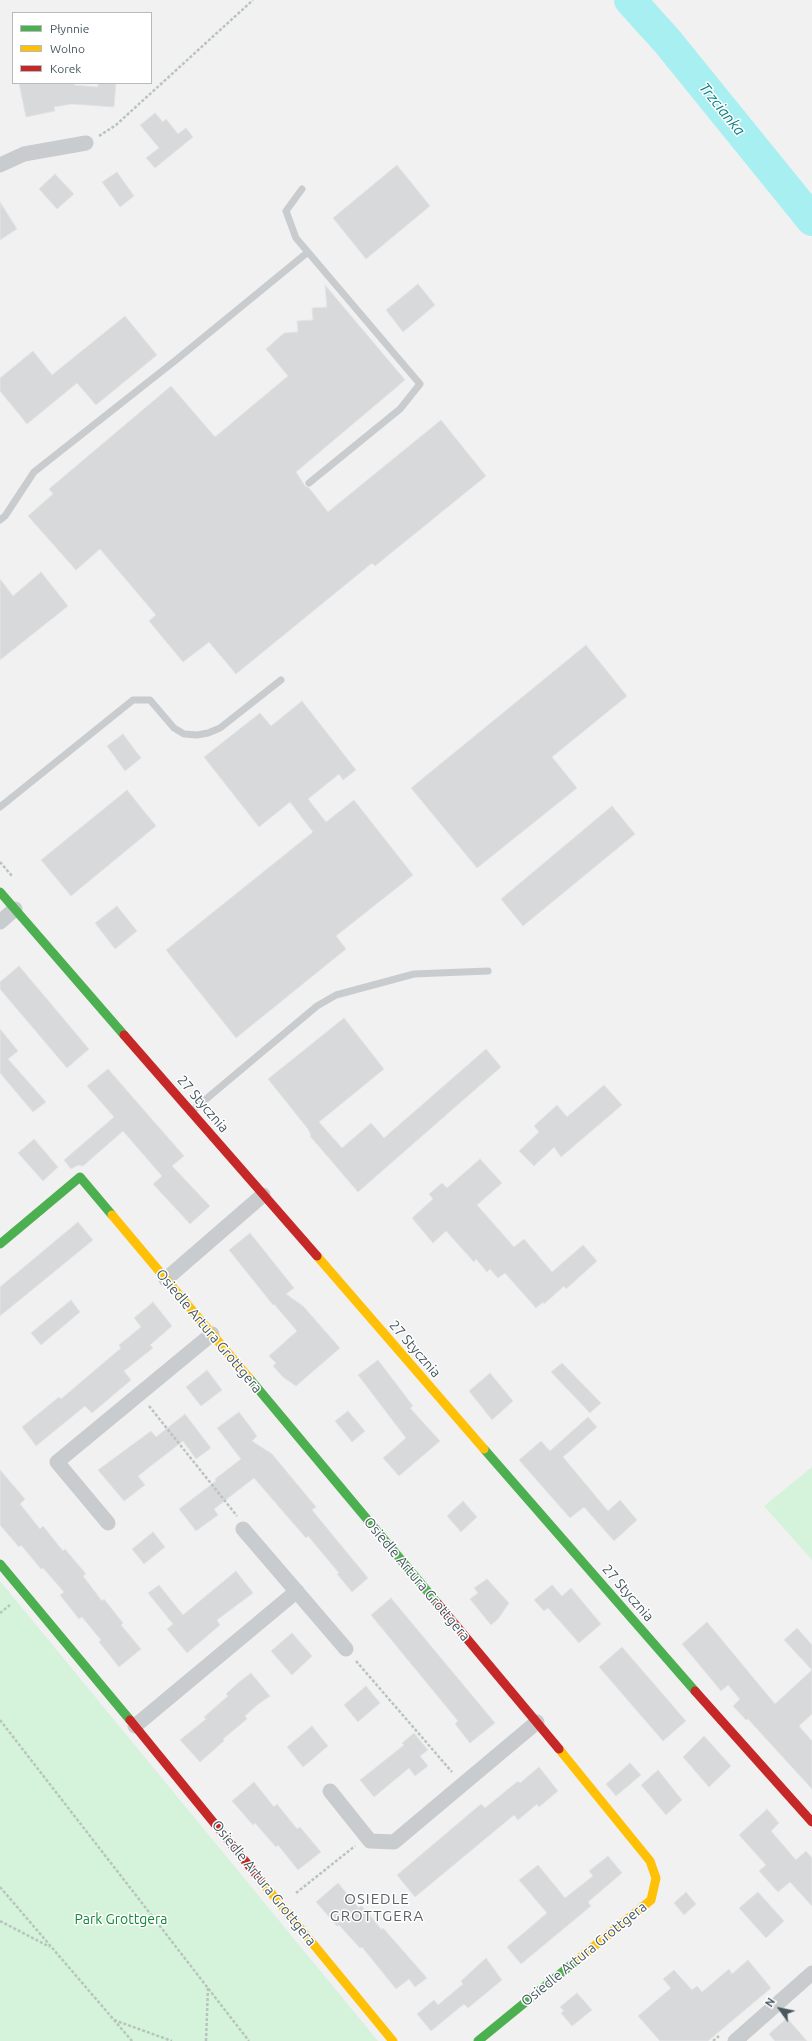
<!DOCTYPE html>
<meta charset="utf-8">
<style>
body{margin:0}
#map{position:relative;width:812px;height:2041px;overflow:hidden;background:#f2f1f1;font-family:Ubuntu,sans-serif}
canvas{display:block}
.legend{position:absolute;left:12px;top:12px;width:140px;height:72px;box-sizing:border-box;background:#fff;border:1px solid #b5bcbf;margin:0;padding:5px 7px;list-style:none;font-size:12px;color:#47585f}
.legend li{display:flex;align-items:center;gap:8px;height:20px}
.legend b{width:20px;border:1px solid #b5bcbf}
.north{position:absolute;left:760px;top:1989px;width:40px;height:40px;-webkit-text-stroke:3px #fff;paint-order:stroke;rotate:303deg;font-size:11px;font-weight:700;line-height:16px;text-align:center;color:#47585f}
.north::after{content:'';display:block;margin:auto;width:14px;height:18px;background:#47585f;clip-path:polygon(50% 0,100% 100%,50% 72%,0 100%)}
</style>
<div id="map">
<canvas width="812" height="2041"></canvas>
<ul class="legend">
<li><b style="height:5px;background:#4caf50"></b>Płynnie</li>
<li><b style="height:5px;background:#ffc107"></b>Wolno</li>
<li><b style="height:5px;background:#c62828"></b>Korek</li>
</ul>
<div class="north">N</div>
</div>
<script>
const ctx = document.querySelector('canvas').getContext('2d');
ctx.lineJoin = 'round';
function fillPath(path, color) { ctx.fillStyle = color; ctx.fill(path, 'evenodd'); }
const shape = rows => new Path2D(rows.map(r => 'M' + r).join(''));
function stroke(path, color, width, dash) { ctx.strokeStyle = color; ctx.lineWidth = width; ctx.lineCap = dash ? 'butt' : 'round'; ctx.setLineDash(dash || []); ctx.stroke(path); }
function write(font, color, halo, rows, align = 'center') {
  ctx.font = font + ' Ubuntu,sans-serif'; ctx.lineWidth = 3; ctx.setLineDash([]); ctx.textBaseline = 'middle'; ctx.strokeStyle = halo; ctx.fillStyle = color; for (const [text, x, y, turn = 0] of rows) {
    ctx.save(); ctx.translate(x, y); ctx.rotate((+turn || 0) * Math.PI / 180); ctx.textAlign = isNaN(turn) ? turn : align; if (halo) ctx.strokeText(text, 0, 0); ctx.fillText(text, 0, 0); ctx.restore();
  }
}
fillPath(shape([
 [812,1467,812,1560,764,1506],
 [0,1581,378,2041,0,2041]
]), '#d5f2da');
stroke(shape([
 [630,0,667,41,812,220]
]), '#a8eff1', 32);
const building = shape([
 [19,83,74,83,74,85,98,87,98,83,116,83,114,107,72,104,54,107,55,111,26,117,19,83],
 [155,113,163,122,166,119,178,134,186,128,193,137,155,168,146,158,159,148,140,125,155,113],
 [397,165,430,206,366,259,333,218,397,165],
 [117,172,134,196,120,207,102,182,117,172],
 [55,174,74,194,57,209,39,189,55,174],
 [0,202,17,229,0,240,0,202],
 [418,284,435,305,403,332,386,310,418,284],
 [325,285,405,380,296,472,305,486,309,488,328,512,441,420,486,476,375,566,372,563,236,674,209,642,183,662,149,621,156,615,100,549,76,570,28,516,53,494,49,489,171,386,215,437,288,376,266,349,284,333,298,332,297,321,313,320,312,308,327,307,325,285],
 [125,316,157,355,96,405,77,383,27,424,0,391,0,378,33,351,52,375,125,316],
 [41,572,68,606,0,660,0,579,13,596,41,572],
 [586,645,627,696,552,757,577,788,477,868,411,788,586,645],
 [302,701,356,770,343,780,339,774,308,799,326,822,354,800,413,875,336,936,346,949,236,1038,166,950,313,832,290,802,259,827,204,757,260,713,271,726,302,701],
 [123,734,141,758,125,771,107,746,123,734],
 [127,790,156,826,71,896,41,860,127,790],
 [612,806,635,834,523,926,501,899,612,806],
 [117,906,137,931,115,949,95,923,117,906],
 [19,966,89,1049,67,1068,0,989,0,982,19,966],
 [344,1018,384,1069,319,1122,342,1148,371,1123,384,1138,486,1049,501,1067,358,1192,310,1136,311,1135,308,1129,268,1079,344,1018],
 [0,1029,18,1051,8,1059,46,1102,33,1112,0,1073,0,1029],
 [108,1069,184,1156,172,1166,210,1206,190,1224,153,1184,162,1176,123,1131,83,1166,78,1165,71,1169,64,1160,114,1117,87,1086,108,1069],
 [604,1085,622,1105,561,1157,554,1147,534,1166,519,1151,539,1132,534,1126,557,1105,567,1117,604,1085],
 [34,1139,58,1167,43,1181,18,1153,34,1139],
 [480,1159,502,1183,477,1205,514,1247,524,1239,552,1272,583,1245,597,1261,566,1289,564,1286,544,1304,543,1302,536,1308,505,1273,498,1278,490,1269,487,1272,476,1259,474,1262,446,1231,433,1243,412,1218,433,1199,429,1194,442,1183,447,1188,480,1159],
 [78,1222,93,1240,0,1316,0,1287,78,1222],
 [250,1233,294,1288,286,1294,303,1306,340,1348,296,1386,283,1377,273,1366,276,1363,269,1356,297,1331,274,1304,273,1305,229,1250,250,1233],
 [71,1300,80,1312,41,1345,31,1333,71,1300],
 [153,1302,172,1326,150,1345,153,1348,124,1371,131,1380,92,1413,85,1406,36,1446,22,1427,59,1397,61,1399,121,1348,119,1345,141,1327,134,1318,153,1302],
 [378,1360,413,1406,410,1408,440,1441,399,1476,383,1458,406,1438,358,1375,378,1360],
 [562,1363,601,1403,590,1413,551,1372,562,1363],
 [207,1370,222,1390,201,1406,186,1387,207,1370],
 [490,1373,513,1401,492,1420,469,1391,490,1373],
 [348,1411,365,1431,352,1442,335,1421,348,1411],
 [239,1412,257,1436,252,1441,272,1454,316,1507,312,1510,368,1578,352,1592,337,1574,339,1573,308,1536,306,1538,254,1478,214,1509,218,1515,196,1531,179,1509,216,1481,215,1479,241,1459,217,1428,239,1412],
 [185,1414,211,1448,196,1459,183,1441,138,1476,145,1485,124,1501,98,1470,151,1431,156,1437,185,1414],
 [588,1417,597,1427,563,1457,608,1511,620,1500,637,1520,614,1541,584,1507,570,1518,519,1460,541,1441,550,1451,588,1417],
 [0,1470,25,1499,20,1504,40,1529,43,1526,63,1551,65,1549,86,1574,83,1576,102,1601,104,1599,123,1623,121,1625,141,1649,119,1667,99,1642,101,1640,82,1617,79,1619,60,1595,64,1592,43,1568,41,1569,21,1545,19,1547,0,1525,0,1470],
 [463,1501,477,1517,461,1532,447,1516,463,1501],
 [153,1532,165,1547,144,1564,132,1549,153,1532],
 [236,1571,253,1593,217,1620,220,1625,187,1653,167,1629,173,1624,148,1593,159,1585,183,1615,236,1571],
 [487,1579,509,1603,498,1619,491,1625,470,1599,478,1593,474,1588,487,1579],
 [552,1585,562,1596,571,1588,601,1624,579,1643,548,1608,544,1611,534,1600,552,1585],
 [391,1598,495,1723,470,1743,455,1724,458,1721,371,1615,391,1598],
 [707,1622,775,1704,812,1670,784,1640,797,1628,812,1645,812,1714,799,1726,812,1741,812,1789,748,1719,746,1720,733,1706,740,1699,728,1685,721,1691,682,1644,707,1622],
 [292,1633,312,1656,292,1675,271,1651,292,1633],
 [622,1647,686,1721,663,1741,599,1667,622,1647],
 [251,1673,270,1696,257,1705,245,1716,247,1719,223,1739,224,1741,200,1762,180,1740,206,1719,204,1717,228,1696,226,1694,238,1683,251,1673],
 [366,1686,380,1703,358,1722,344,1705,366,1686],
 [312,1726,328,1746,303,1767,287,1747,312,1726],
 [414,1733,428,1750,420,1756,428,1766,415,1776,409,1768,374,1797,360,1780,404,1745,402,1743,414,1733],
 [704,1736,731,1766,709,1787,683,1757,704,1736],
 [630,1763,641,1775,616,1796,606,1784,630,1763],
 [539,1767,558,1791,539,1807,537,1804,518,1820,514,1815,415,1897,397,1875,481,1804,485,1808,518,1781,520,1783,539,1767],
 [658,1770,682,1800,666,1815,641,1785,658,1770],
 [254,1782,274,1807,277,1804,297,1829,300,1827,321,1852,298,1870,278,1845,276,1847,255,1823,253,1825,232,1801,254,1782],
 [767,1809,779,1823,771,1831,796,1860,806,1851,812,1858,812,1906,790,1882,778,1892,759,1871,766,1865,739,1835,767,1809],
 [608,1856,622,1873,588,1902,591,1906,521,1964,507,1947,547,1913,519,1880,538,1865,565,1898,593,1876,589,1871,608,1856],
 [338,1883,359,1908,361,1905,382,1930,383,1928,427,1978,415,1987,409,1979,396,1989,362,1947,360,1948,339,1925,337,1926,316,1902,338,1883],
 [686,1892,696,1904,684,1915,674,1903,686,1892],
 [758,1892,784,1921,766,1938,739,1908,758,1892],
 [486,1958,502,1980,468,2008,464,2004,431,2031,417,2014,434,2000,438,2005,463,1984,461,1981,486,1958],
 [748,1960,771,1988,708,2041,660,2041,638,2016,671,1988,663,1979,674,1970,692,1990,697,1986,702,1992,729,1969,732,1974,748,1960],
 [577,1993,592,2010,572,2026,561,2013,564,2011,560,2007,577,1993],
 [787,2018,807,2041,775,2041,769,2034,787,2018]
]);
fillPath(building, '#d8d9da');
stroke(building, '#e3e3e4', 1);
stroke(shape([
 [99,136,116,125,253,0],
 [0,862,12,876],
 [149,1406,237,1516],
 [0,1613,10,1605],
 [356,1661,452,1772],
 [0,1720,249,2041],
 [0,1887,132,2041],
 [296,1893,355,1846],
 [0,1921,50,1947],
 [114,2020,172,2041],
 [206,2041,208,1988],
 [713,2041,719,2036]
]), '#b7c5be', 2.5, [3, 2]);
stroke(shape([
 [302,189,286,211,296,238,420,384,400,409,309,483],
 [0,520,5,516,34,472,176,360,308,252],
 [0,807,133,700,150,700,174,728,184,734,197,735,208,733,220,728,281,680],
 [193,1110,317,1006,336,995,414,974,488,971]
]), '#c8ccce', 7);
stroke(shape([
 [0,165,24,154,86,143],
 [0,922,15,909],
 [166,1279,263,1195],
 [108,1523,57,1462,212,1334],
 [243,1529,346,1649],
 [135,1726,297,1591],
 [330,1791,370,1841,394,1842,537,1722],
 [735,2041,812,1973]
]), '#c8ccce', 15);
stroke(shape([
 [0,892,124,1035],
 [0,1244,80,1177,112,1215],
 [249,1378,438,1604],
 [484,1449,695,1691],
 [0,1564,130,1720],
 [478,2041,577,1960]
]), '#4caf50', 9);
stroke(shape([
 [112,1215,249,1378],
 [317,1256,484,1449],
 [559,1749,650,1861,656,1878,651,1900,577,1960],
 [263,1883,393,2041]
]), '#ffc107', 9);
stroke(shape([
 [124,1035,317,1256],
 [438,1604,559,1749],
 [695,1691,812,1822],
 [130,1720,263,1883]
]), '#c62828', 9);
write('14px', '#47585f', '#fff', [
 ["27 Stycznia",203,1104,49],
 ["Osiedle Artura Grottgera",209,1331,50],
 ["27 Stycznia",415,1349,49],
 ["Osiedle Artura Grottgera",417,1579,50],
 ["27 Stycznia",628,1593,49],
 ["Osiedle Artura Grottgera",264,1883,51],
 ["Osiedle Artura Grottgera",584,1954,-39]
]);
write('14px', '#128637', '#fff', [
 ["Park Grottgera",121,1919]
]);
write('italic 15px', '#088084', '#fff', [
 ["Trzcianka",722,109,51]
]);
ctx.letterSpacing = '1px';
write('15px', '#5c6266', '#fff', [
 ["OSIEDLE",377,1899],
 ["GROTTGERA",377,1916]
]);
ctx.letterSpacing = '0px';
</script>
